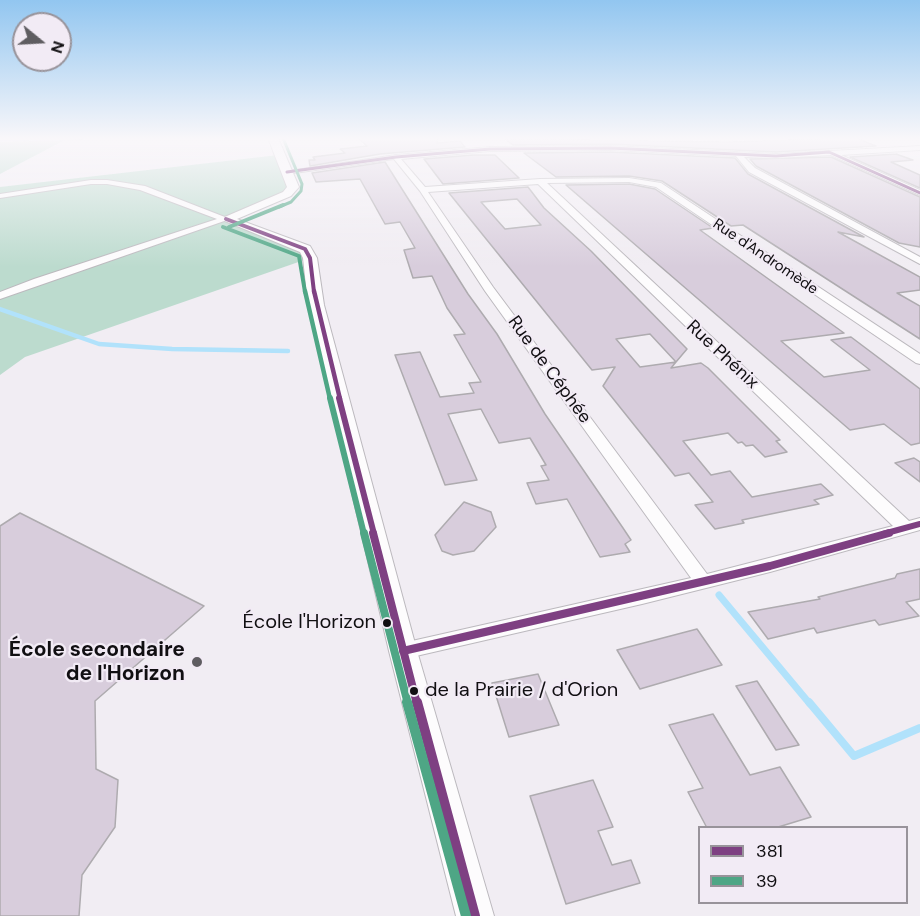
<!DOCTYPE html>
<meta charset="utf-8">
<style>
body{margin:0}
#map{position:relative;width:920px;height:916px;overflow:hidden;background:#f1edf3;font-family:"DM Sans",sans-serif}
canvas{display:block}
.legend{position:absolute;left:698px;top:826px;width:210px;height:78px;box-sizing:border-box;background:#f2ebf5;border:2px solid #98939a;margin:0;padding:8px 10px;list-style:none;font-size:18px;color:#110f12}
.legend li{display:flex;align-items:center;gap:12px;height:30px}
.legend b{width:30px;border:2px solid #98939a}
.north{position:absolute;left:12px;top:12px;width:60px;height:60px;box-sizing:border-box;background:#f2ebf5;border:2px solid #98939a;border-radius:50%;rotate:108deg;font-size:16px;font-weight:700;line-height:24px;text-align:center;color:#110f12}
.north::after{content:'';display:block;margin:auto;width:21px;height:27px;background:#5f5d61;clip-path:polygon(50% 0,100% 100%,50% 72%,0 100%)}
</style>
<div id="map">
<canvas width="920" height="916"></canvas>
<ul class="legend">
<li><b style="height:8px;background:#7e4082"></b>381</li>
<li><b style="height:8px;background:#4ea685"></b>39</li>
</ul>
<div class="north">N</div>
</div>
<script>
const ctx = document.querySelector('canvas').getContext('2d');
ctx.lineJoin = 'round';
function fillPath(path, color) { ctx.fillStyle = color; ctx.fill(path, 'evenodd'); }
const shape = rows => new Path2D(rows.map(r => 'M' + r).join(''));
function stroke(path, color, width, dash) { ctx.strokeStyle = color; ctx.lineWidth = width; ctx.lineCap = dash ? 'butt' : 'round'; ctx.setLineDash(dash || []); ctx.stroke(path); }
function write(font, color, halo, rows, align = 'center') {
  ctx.font = font + ' "DM Sans",sans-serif'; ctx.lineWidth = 4.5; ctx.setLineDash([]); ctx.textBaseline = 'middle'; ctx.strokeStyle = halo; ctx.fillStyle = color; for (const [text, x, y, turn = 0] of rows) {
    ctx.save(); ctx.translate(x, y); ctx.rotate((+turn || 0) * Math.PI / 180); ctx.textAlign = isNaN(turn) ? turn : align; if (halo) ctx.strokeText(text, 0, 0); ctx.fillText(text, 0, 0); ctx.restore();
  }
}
fillPath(shape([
 [65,140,0,174,0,142],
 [278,155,290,191,227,218,296,245,310,258,25,357,0,375,0,187]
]), '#bcdbce');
stroke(shape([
 [0,140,88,138]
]), '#b1e2fb', 3);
stroke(shape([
 [0,309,99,344,172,349,288,351]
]), '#b1e2fb', 4.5);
stroke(shape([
 [719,595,810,704]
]), '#b1e2fb', 7);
stroke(shape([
 [809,702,854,756,920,728]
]), '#b1e2fb', 8);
const building = shape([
 [358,138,437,138,437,143,460,141,465,147,380,154,310,166,309,160,315,160,313,157,345,153,340,149,367,146,358,138],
 [856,138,876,146,776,152,610,144,513,145,505,139,729,142,856,138],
 [610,152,735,158,748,174,864,237,838,232,920,277,920,290,897,293,920,306,920,339,743,225,731,226,662,181,629,176,556,177,524,153,610,152],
 [896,154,913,160,891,162,920,175,920,188,850,157,896,154],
 [473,155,495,155,519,178,443,184,424,159,473,155],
 [831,157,920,197,920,247,899,243,756,166,750,159,831,157],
 [385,162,468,294,497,334,545,414,623,528,631,540,625,544,630,552,600,557,567,499,536,504,527,483,549,480,541,466,546,465,530,438,499,443,481,409,448,414,477,480,445,485,395,355,420,352,440,397,474,393,469,383,481,382,454,335,465,334,447,308,432,276,413,278,404,250,415,248,400,222,385,224,360,179,316,182,312,173,385,162],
 [629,184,655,189,713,228,700,230,844,333,781,341,824,377,870,370,831,340,851,337,920,389,920,443,911,445,884,424,850,430,566,185,629,184],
 [528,187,544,208,591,251,687,349,676,362,650,334,616,339,640,367,676,362,671,368,701,363,708,368,780,440,776,441,787,452,765,457,753,445,746,446,742,442,738,443,728,433,683,441,711,475,730,471,752,497,821,484,833,495,814,500,819,504,742,520,744,523,715,529,695,505,713,502,689,473,675,476,603,386,615,367,592,370,449,193,528,187],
 [517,199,541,225,505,229,481,202,517,199],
 [914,458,920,462,920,482,895,463,914,458],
 [464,502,491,512,496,527,474,551,453,555,442,551,435,535,464,502],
 [20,513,204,606,95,701,96,769,118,780,115,827,82,875,79,916,0,916,0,526,20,513],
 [920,569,920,599,906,602,919,616,879,625,875,620,817,633,814,628,768,639,748,612,820,599,818,597,895,578,897,574,920,569],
 [697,629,722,665,640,689,617,650,697,629],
 [538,674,559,725,509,737,492,683,538,674],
 [757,681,799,745,776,750,736,686,757,681],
 [713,714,750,775,780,767,811,817,775,828,707,828,688,792,703,788,669,725,713,714],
 [593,780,613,827,598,831,612,865,631,860,640,883,566,904,530,796,593,780]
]);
fillPath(building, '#d8cddc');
stroke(building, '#aeabaf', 1.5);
const street = shape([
 [610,146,776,154,920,146,920,150,841,155,920,190,920,195,831,155,776,158,744,157,755,168,920,257,920,264,749,172,736,156,610,150,490,151,401,159,425,187,540,179,629,178,661,183,920,354,920,364,916,363,656,187,629,182,547,183,909,521,920,518,920,530,770,572,642,604,403,659,396,657,393,651,396,645,403,643,691,578,485,291,420,191,394,159,287,174,283,172,396,155,490,147,610,146],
 [538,184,893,526,707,574,493,287,428,192,538,184],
 [91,180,107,180,145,186,230,219,0,299,0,292,34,279,217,219,140,190,107,184,91,184,0,198,0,194,91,180]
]);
const secondary = shape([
 [268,138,278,138,299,187,291,196,237,219,310,246,317,258,324,305,417,651,494,916,456,916,389,651,308,305,303,258,300,252,220,219,283,192,287,187,268,138]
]);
stroke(street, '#bcb9be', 2);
stroke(secondary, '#bcb9be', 2);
fillPath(street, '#fdfcfd');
fillPath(secondary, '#fdfcfd');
stroke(shape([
 [287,172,396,157,490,149,610,148,776,156,829,152,920,193]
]), '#7e4082', 3);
stroke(shape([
 [226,219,305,249,310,258,314,292]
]), '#7e4082', 4);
stroke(shape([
 [314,291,340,399]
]), '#7e4082', 4.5);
stroke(shape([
 [339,398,374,534],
 [883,534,920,524]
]), '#7e4082', 6);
stroke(shape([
 [373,533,417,704],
 [403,651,770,566,889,533]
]), '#7e4082', 8);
stroke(shape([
 [417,702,475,916]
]), '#7e4082', 10);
stroke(shape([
 [279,207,291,202,301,191,302,184,283,138]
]), '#4ea685', 3);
stroke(shape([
 [223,227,299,256,305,292],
 [229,227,283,205]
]), '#4ea685', 4);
stroke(shape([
 [305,291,330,399]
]), '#4ea685', 4.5);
stroke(shape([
 [330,398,364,534]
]), '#4ea685', 6);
stroke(shape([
 [364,533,408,704]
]), '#4ea685', 8);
stroke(shape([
 [407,702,466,916]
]), '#4ea685', 10);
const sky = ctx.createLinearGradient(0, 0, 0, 267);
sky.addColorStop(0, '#92c6f0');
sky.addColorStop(0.52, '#f9f7fa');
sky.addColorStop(1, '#f9f7fa00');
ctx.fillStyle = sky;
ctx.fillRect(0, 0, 920, 267);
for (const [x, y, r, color] of [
 [387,623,5,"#110f12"],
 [197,662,6,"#5f5d61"],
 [414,691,5,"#110f12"]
]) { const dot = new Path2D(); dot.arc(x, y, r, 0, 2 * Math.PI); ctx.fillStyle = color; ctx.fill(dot); stroke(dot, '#f2ebf5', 2); }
write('15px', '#110f12', '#f2ebf5', [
 ["Rue d'Andromède",765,257,34]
]);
write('18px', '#110f12', '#f2ebf5', [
 ["Rue Phénix",722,355,43],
 ["Rue de Céphée",549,370,54]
]);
write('20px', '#110f12', '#f2ebf5', [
 ["École l'Horizon",376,623],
 ["de la Prairie / d'Orion",425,691,"left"]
], 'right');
write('bold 21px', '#110f12', '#f2ebf5', [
 ["École secondaire",185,650],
 ["de l'Horizon",185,674]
], 'right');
</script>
